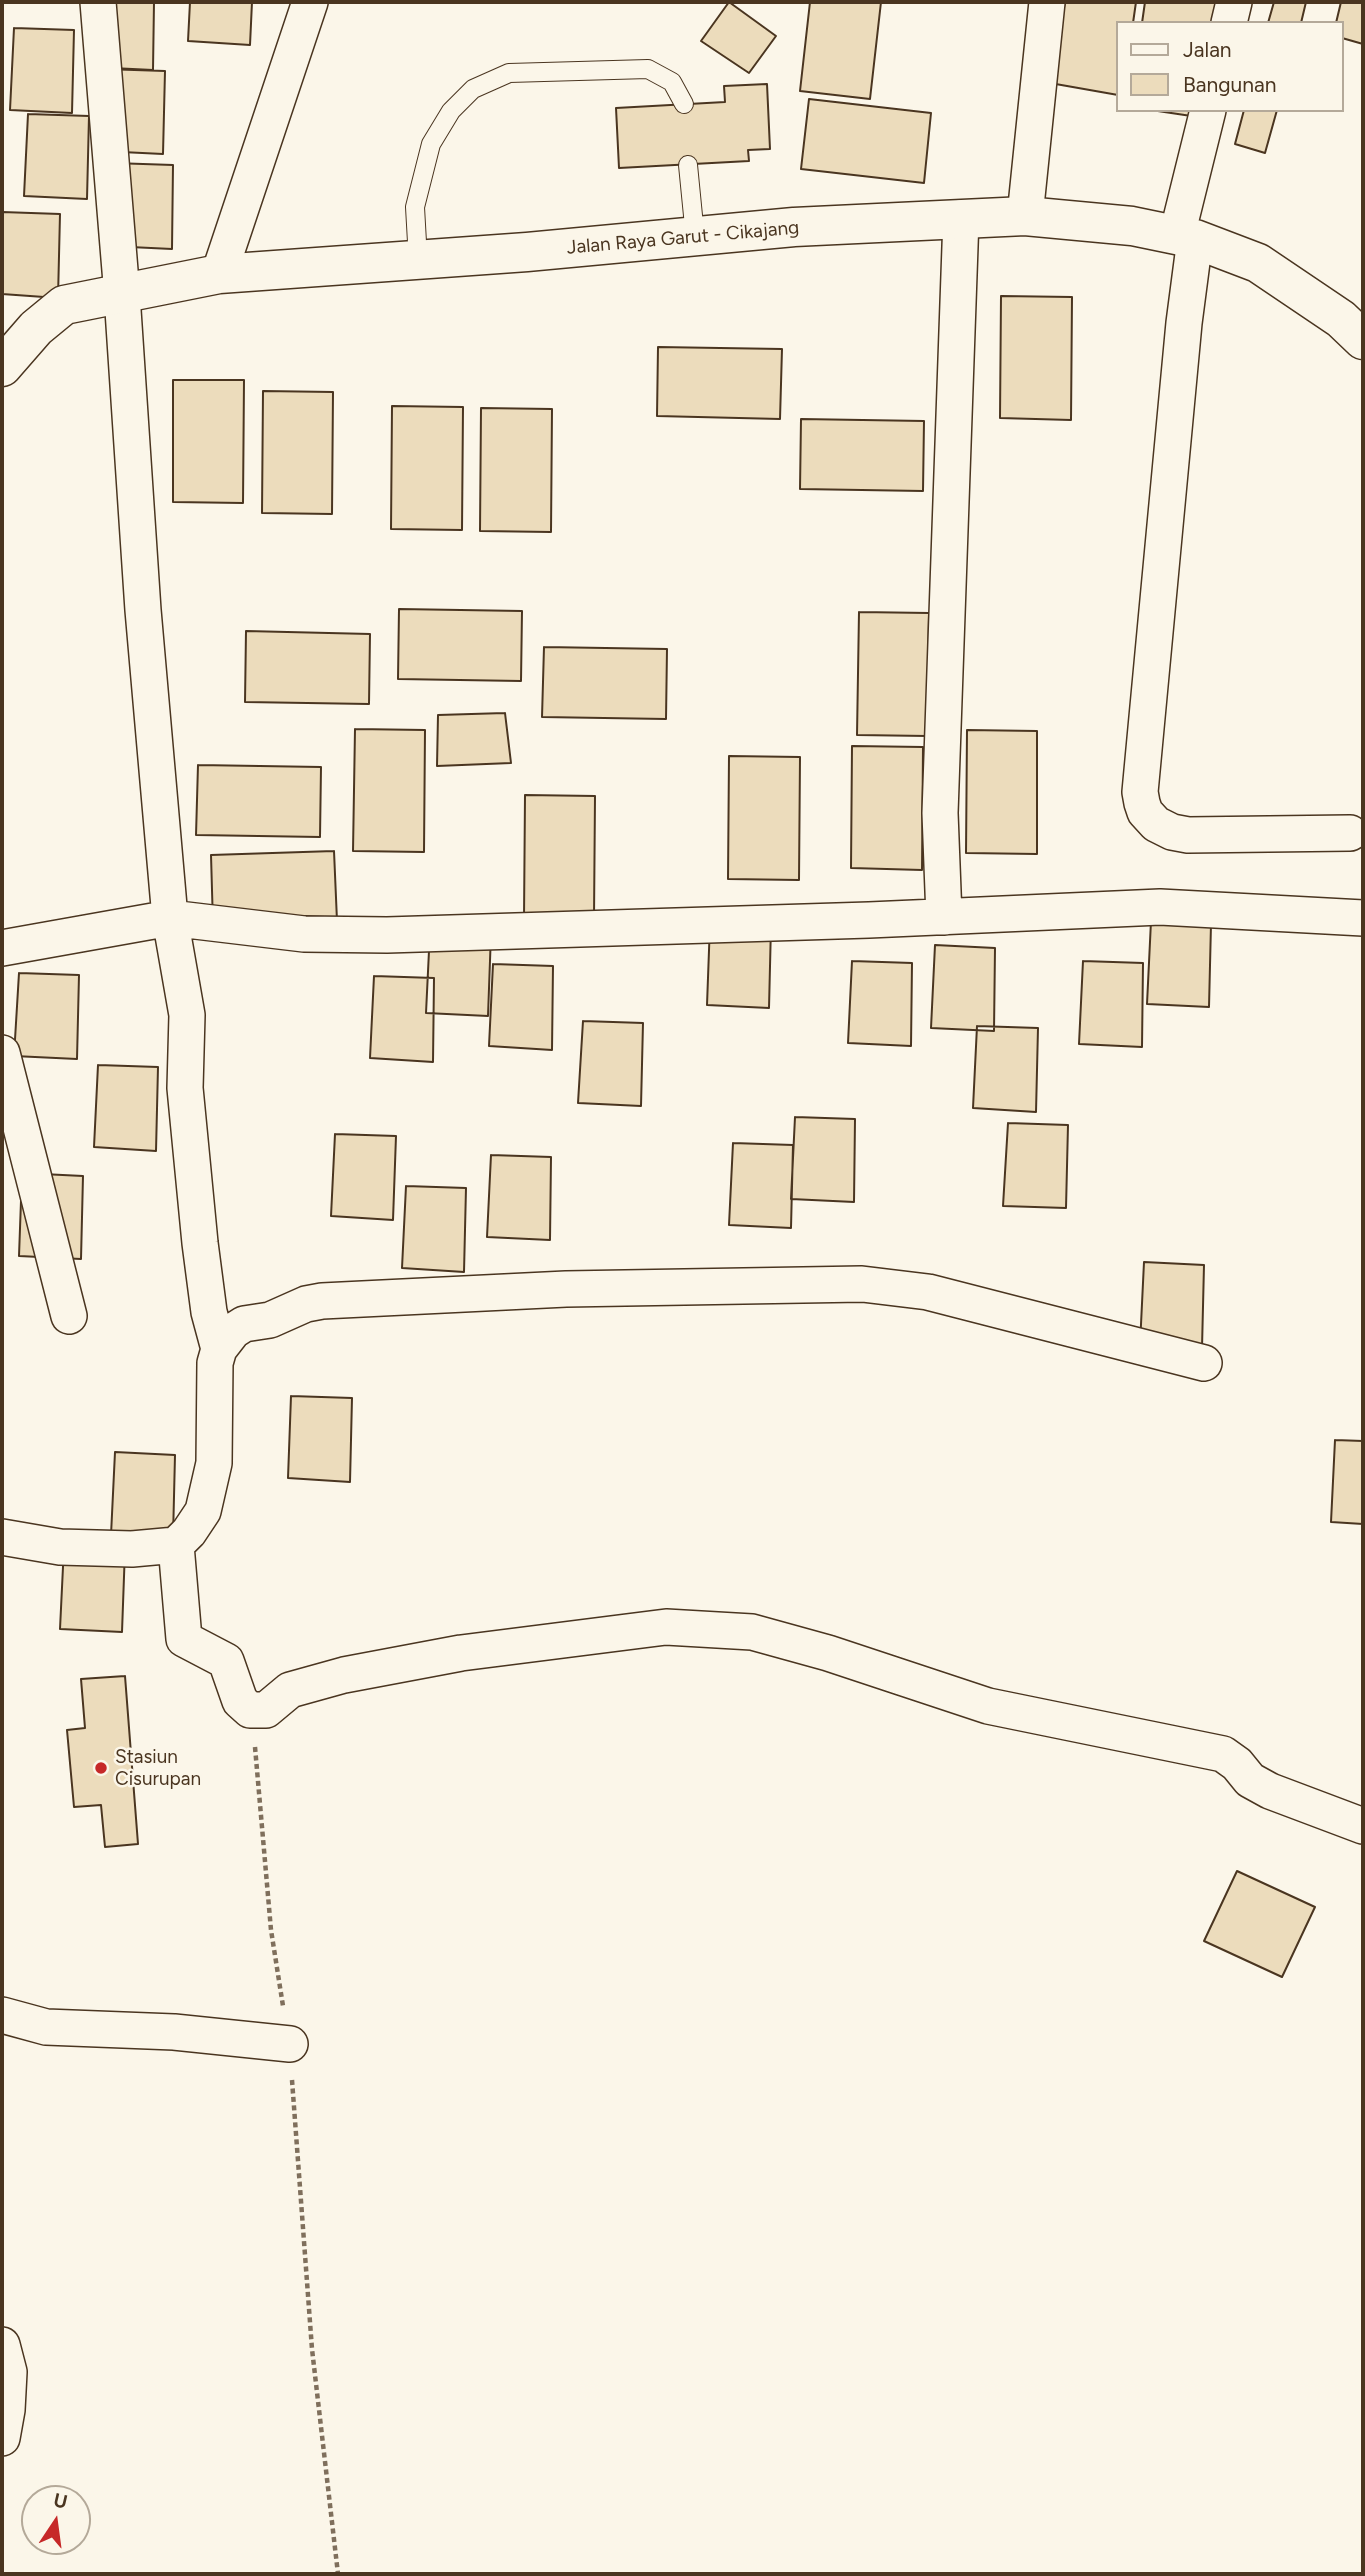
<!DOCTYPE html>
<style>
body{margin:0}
#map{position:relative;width:1365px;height:2576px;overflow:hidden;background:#fbf6e9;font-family:Figtree,sans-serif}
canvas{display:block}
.frame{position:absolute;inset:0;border:4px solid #4a3520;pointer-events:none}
.legend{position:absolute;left:1116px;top:21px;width:228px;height:91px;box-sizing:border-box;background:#fbf6e9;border:2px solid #b4a999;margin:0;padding:9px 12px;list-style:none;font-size:21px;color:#4a3520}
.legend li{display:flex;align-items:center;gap:14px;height:35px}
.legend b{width:35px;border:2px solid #b4a999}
.north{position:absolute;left:21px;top:2485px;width:70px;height:70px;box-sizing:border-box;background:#fbf6e9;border:2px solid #b4a999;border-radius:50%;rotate:13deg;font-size:19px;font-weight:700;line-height:28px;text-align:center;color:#4a3520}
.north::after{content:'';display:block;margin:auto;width:24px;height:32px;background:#c62828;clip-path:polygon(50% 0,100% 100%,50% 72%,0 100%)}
</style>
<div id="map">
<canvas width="1365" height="2576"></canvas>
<div class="frame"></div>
<ul class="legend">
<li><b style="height:9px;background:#fbf6e9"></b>Jalan</li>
<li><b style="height:19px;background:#ecdcbc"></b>Bangunan</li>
</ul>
<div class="north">U</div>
</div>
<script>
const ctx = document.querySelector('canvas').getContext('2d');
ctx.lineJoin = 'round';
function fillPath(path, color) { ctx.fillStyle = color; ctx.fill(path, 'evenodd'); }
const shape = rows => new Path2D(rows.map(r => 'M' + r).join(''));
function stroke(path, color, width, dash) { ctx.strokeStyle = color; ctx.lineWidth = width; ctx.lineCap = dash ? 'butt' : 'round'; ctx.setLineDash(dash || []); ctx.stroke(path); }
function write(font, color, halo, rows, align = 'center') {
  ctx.font = font + ' Figtree,sans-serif'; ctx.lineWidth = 5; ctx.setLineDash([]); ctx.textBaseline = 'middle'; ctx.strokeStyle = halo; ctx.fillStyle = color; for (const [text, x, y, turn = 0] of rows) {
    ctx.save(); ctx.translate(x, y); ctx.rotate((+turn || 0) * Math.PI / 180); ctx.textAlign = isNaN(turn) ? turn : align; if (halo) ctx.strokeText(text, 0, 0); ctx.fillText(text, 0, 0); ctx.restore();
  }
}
const building = shape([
 [93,2,154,2,153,70,91,67,93,2],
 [190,2,252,2,250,45,188,41,190,2],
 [729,2,776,36,749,73,701,41,729,2],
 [810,2,881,2,870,99,800,91,810,2],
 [1065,2,1136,2,1133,23,1118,23,1118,95,1050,83,1065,2],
 [1145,2,1217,2,1213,23,1142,23,1145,2],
 [1274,2,1306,2,1301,23,1268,23,1274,2],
 [1341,2,1363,2,1363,44,1342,38,1342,23,1336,23,1341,2],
 [14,28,74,30,72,113,10,110,14,28],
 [104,69,165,71,163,154,101,151,104,69],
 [767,84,770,149,748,150,749,161,619,168,616,108,725,102,724,86,767,84],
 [809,99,931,113,924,183,801,169,809,99],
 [1151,110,1199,110,1198,117,1151,110],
 [1244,110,1277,110,1265,153,1235,144,1244,110],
 [28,114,89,116,87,199,24,196,28,114],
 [113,163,173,165,172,249,109,246,113,163],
 [2,212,60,214,58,298,2,294,2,212],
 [1001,296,1072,297,1071,420,1000,418,1001,296],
 [658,347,782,349,780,419,657,416,658,347],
 [173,380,244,380,243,503,173,502,173,380],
 [263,391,333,392,332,514,262,513,263,391],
 [392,406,463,407,462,530,391,529,392,406],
 [481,408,552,409,551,532,480,531,481,408],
 [801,419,924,421,923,491,800,489,801,419],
 [399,609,522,611,521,681,398,679,399,609],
 [859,612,929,613,927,736,857,735,859,612],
 [246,631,370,634,369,704,245,702,246,631],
 [544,647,667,649,666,719,542,717,544,647],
 [505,713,511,763,437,766,438,715,505,713],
 [355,729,425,730,424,852,353,851,355,729],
 [967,730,1037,731,1037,854,966,853,967,730],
 [852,746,923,747,922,870,851,868,852,746],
 [729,756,800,757,799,880,728,879,729,756],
 [198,765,321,767,320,837,196,835,198,765],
 [525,795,595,796,594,918,524,918,525,795],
 [334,851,337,921,213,925,211,855,334,851],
 [1151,921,1211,924,1209,1007,1147,1004,1151,921],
 [710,923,771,925,769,1008,707,1005,710,923],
 [430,930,491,933,488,1016,426,1013,430,930],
 [935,945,995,948,994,1031,931,1028,935,945],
 [852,961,912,963,911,1046,848,1043,852,961],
 [1083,961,1143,963,1142,1047,1079,1044,1083,961],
 [493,964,553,966,552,1050,489,1046,493,964],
 [19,973,79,975,77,1059,14,1056,19,973],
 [374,976,434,978,433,1062,370,1058,374,976],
 [583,1021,643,1023,641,1106,578,1103,583,1021],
 [977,1026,1038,1028,1036,1112,973,1108,977,1026],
 [98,1065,158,1067,156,1151,94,1147,98,1065],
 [795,1117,855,1119,854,1202,791,1199,795,1117],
 [1008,1123,1068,1125,1066,1208,1003,1206,1008,1123],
 [335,1134,396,1136,393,1220,331,1216,335,1134],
 [733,1143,793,1145,791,1228,729,1225,733,1143],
 [491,1155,551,1157,550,1240,487,1237,491,1155],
 [22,1173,83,1176,81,1259,19,1256,22,1173],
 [406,1186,466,1188,464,1272,402,1268,406,1186],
 [1144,1262,1204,1265,1202,1348,1140,1345,1144,1262],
 [291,1396,352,1398,350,1482,288,1478,291,1396],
 [1335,1440,1363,1441,1363,1524,1331,1522,1335,1440],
 [115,1452,175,1455,173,1538,111,1535,115,1452],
 [64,1546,125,1549,122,1632,60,1629,64,1546],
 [125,1676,138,1844,105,1847,101,1805,74,1807,67,1730,85,1728,81,1679,125,1676],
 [1237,1871,1315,1907,1282,1977,1204,1941,1237,1871]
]);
fillPath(building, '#ecdcbc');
stroke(building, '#4a3520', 2);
const service = shape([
 [688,165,695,236],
 [418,260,415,207,431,144,451,111,473,89,509,73,648,69,672,82,684,104]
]);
const minor = shape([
 [98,2,122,295,143,610,170,918,187,1015,185,1088,200,1243,209,1312,219,1349],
 [1229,23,1234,2],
 [1025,216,1047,2],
 [1177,235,1208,110],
 [1195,239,1184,323,1140,792,1142,803,1145,812,1156,824,1172,832,1188,835,1350,833],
 [219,274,310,2],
 [944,917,940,813,961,218],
 [2,948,170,918,304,934,387,935,869,920,1160,907,1363,918],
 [2,1053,69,1316],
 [2,1537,60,1547,132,1549,176,1545,189,1532,203,1511,214,1463,215,1363,219,1349,233,1331,244,1324,270,1320,306,1304,322,1301,566,1289,862,1284,928,1292,1204,1363],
 [176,1545,184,1639,226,1661,240,1701,250,1710,266,1710,290,1690,344,1675,461,1653,666,1627,752,1632,828,1653,988,1706,1223,1754,1237,1764,1250,1780,1270,1791,1363,1826],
 [2,2015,46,2027,174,2032,290,2044],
 [2,2345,9,2372,7,2410,2,2438]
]);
const primary = shape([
 [2,367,36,328,64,305,219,274,527,252,794,227,1025,216,1132,226,1195,239,1258,263,1341,319,1363,340]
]);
stroke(service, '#4a3520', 20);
stroke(minor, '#4a3520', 38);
stroke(primary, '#4a3520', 41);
stroke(shape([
 [255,1747,271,1930,283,2006],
 [292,2080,312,2349,338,2574]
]), '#7f6f5c', 4.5, [5, 3.5]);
stroke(service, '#fbf6e9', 18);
stroke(minor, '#fbf6e9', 35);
stroke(primary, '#fbf6e9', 38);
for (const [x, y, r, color] of [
 [101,1768,7,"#c62828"]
]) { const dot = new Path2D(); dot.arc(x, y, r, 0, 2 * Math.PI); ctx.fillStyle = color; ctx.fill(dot); stroke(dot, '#fbf6e9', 2.5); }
write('19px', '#4a3520', '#fbf6e9', [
 ["Jalan Raya Garut - Cikajang",683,238,-5]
]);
write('19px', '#4a3520', '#fbf6e9', [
 ["Stasiun",115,1757],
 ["Cisurupan",115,1779]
], 'left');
</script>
